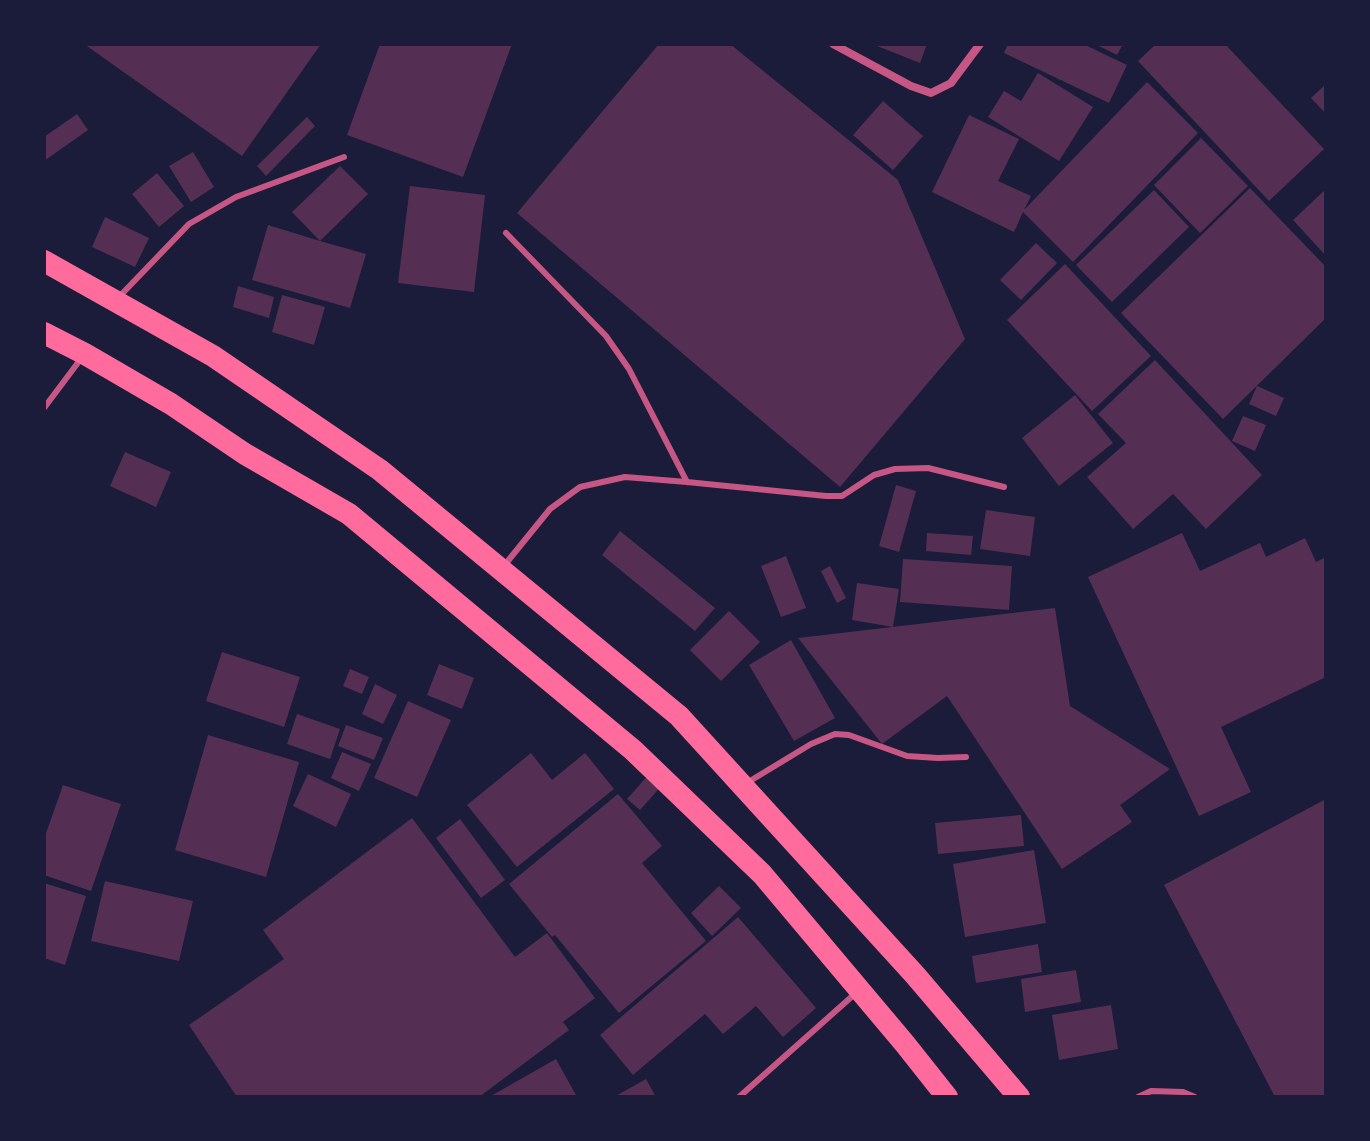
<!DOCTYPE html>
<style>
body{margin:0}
#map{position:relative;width:1370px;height:1141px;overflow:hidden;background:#1b1b3a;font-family:"Nunito Sans",sans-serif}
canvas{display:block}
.frame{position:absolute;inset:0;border:46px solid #1b1b3a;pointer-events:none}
</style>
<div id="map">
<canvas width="1370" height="1141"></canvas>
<div class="frame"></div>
</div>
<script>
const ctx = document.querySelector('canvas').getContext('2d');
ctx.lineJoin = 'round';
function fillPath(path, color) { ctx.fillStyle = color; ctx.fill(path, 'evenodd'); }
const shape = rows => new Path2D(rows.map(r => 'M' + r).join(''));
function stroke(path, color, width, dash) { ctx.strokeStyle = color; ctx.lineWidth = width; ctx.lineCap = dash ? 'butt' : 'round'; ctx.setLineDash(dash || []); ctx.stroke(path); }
fillPath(shape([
 [84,44,321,44,242,156],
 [380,44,512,44,463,177,347,135],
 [659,44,730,44,898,180,965,339,840,487,517,213],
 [872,44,927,44,920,63],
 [1008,44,1083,44,1127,65,1109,103,1004,53],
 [1095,44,1123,44,1117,55],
 [1156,44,1225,44,1324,149,1269,201,1138,61],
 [1038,73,1093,107,1059,161,988,117,1004,91,1021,101],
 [1147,82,1198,133,1073,262,1023,212,1014,232,932,192,969,115,1019,139,998,181,1031,196,1024,210],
 [1326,84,1326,114,1311,98],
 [883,101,923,136,893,170,853,135],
 [77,114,88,130,44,161,44,137],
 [307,117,315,126,266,176,257,166],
 [1201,138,1248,186,1200,233,1154,185],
 [193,152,214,187,191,202,169,166],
 [340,166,368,194,320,241,366,254,350,308,252,280,268,225,320,241,292,212],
 [157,173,184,206,159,227,132,194],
 [410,186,485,195,474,292,398,283],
 [1250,188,1326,267,1326,318,1223,419,1121,313],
 [1326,189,1326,256,1293,220],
 [1154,190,1189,227,1112,302,1076,265],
 [105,217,149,238,135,267,92,247],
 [1036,243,1057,263,1021,300,1000,280],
 [1065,264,1151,356,1092,411,1007,320],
 [238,286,274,297,269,318,233,307],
 [282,295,325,307,314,345,272,332],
 [1155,360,1262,475,1206,529,1173,494,1133,529,1087,477,1126,443,1098,414],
 [1257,386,1284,398,1276,416,1249,404],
 [1075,395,1113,443,1059,486,1022,438],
 [1243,416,1266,425,1255,451,1232,441],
 [125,452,171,472,156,507,110,486],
 [896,485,916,491,899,552,879,546],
 [986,510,1035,517,1030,556,980,549],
 [620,531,715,608,695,631,602,555],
 [927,533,973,536,971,555,926,551],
 [1182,533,1200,571,1260,543,1266,557,1305,538,1316,562,1326,557,1326,677,1221,727,1251,792,1199,816,1088,577],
 [786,556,806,608,781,617,761,566],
 [903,559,1012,566,1009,610,900,602],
 [830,566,846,598,837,603,821,571],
 [857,583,899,589,893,627,852,620],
 [1055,608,1070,706,1170,769,1120,805,1132,822,1062,869,947,696,882,744,798,638],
 [729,611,760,642,721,681,690,650],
 [791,640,835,718,794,741,749,665],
 [222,652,300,677,284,727,206,701],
 [439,664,474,678,462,709,427,695],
 [350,669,369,677,362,694,343,686],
 [375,684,397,695,383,724,362,714],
 [408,701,451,720,417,797,374,778],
 [297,714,340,729,330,759,287,744],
 [346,725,383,738,374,760,338,746],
 [208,735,299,762,266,877,175,850],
 [342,752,371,764,359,791,331,778],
 [531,753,552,780,585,753,614,789,517,867,467,805],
 [650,773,664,783,640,810,627,799],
 [308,774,351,794,336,827,293,806],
 [63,785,121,804,91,891,44,875,44,839],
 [618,794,662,846,642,863,706,941,619,1013,555,935,552,937,509,884],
 [1326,799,1326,1097,1275,1097,1164,885],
 [1021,815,1024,846,938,854,935,823],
 [412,818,515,957,547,933,595,998,563,1022,569,1030,479,1097,237,1097,189,1025,284,959,263,930],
 [460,819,505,880,481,898,436,838],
 [1034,850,1046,923,965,937,953,864],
 [105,881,193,901,179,961,91,941],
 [44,883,86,896,65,965,44,958],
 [719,886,741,908,712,936,691,913],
 [738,917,816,1008,783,1037,756,1006,723,1034,705,1014,633,1075,600,1035],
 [1038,944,1042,972,976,983,972,956],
 [1076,970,1081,1002,1025,1012,1021,979],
 [1111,1005,1118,1049,1059,1060,1052,1015],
 [556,1059,577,1097,489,1097],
 [646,1079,656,1097,614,1097]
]), '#542f53');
stroke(shape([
 [506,233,606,336,629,369,687,482],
 [118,298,189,224,236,197,344,157],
 [44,408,83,356],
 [503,567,550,509,580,487,625,477,687,482,826,496,842,496,874,475,895,469,928,468,1004,487],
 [745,784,811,744,835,734,849,735,907,756,938,758,966,757],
 [739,1097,857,992],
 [1138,1097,1151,1091,1183,1092,1195,1097]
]), '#c65784', 6);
stroke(shape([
 [833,44,911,86,931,93,951,83,980,44]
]), '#c65784', 8);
stroke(shape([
 [44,261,213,356,380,470,679,716,915,975,1019,1097],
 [44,333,85,354,171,404,245,454,349,514,633,750,762,874,905,1044,947,1097]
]), '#ff6b9d', 22);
</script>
